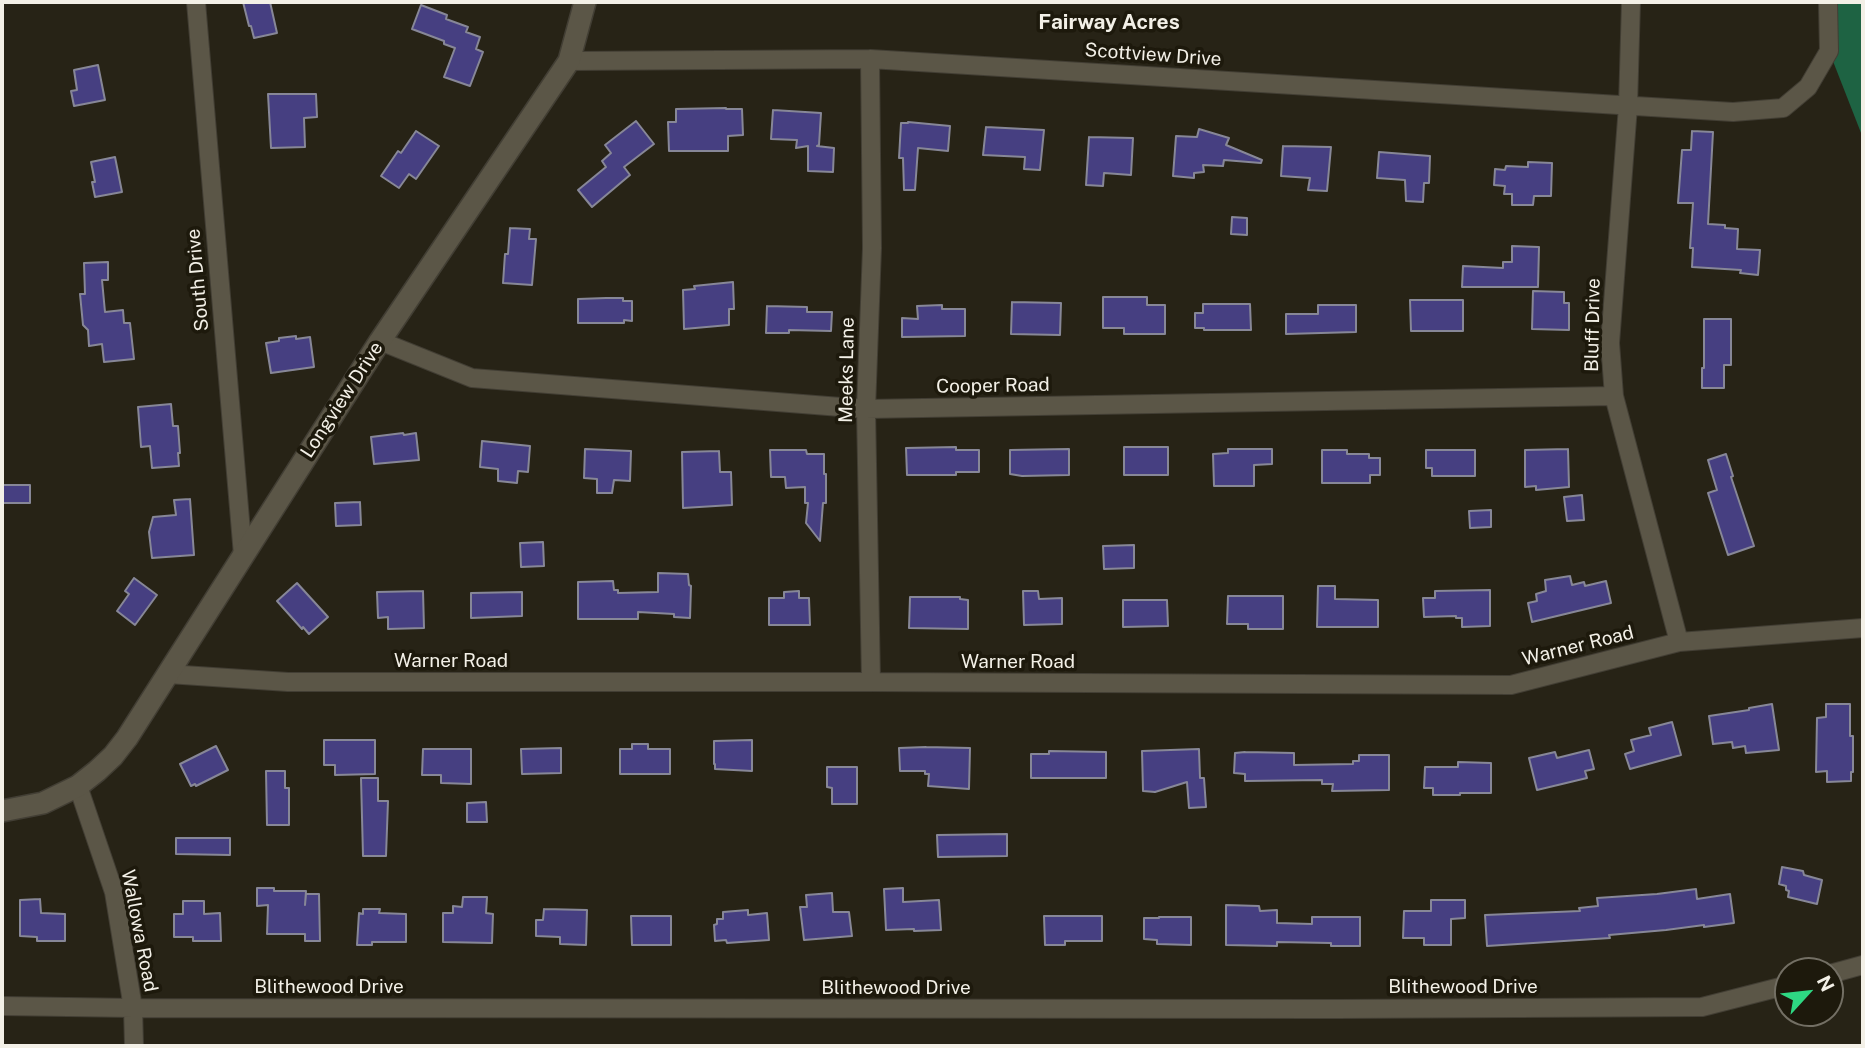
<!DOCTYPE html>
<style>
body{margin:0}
#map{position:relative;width:1865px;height:1048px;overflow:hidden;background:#272316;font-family:"Public Sans",sans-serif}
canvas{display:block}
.frame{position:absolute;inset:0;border:4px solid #f3f0e7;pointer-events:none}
.north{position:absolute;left:1774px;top:957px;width:70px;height:70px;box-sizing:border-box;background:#1d190c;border:2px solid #736f64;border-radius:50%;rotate:63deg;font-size:19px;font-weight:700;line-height:28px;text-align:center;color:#f3f0e7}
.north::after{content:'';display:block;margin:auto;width:24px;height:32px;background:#2ed883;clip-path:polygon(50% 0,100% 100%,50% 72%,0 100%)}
</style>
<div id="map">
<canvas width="1865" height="1048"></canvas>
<div class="frame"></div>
<div class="north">N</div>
</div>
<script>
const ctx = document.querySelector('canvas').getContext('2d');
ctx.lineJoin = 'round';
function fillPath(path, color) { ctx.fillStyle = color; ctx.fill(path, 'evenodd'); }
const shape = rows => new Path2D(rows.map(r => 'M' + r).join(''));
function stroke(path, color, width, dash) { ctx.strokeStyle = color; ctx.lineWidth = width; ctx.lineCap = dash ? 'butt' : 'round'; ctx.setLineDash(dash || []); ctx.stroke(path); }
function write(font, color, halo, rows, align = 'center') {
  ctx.font = font + ' "Public Sans",sans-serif'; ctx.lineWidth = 7; ctx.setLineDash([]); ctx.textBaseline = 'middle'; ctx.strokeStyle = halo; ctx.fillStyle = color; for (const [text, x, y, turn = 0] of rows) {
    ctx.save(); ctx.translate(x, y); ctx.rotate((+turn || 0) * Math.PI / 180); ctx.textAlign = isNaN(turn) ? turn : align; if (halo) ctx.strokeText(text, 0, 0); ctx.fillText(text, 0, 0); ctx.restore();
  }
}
fillPath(shape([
 [1828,2,1863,2,1863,138,1829,51]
]), '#1e6343');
const building = shape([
 [243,2,270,2,277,33,254,38,251,26,249,26,243,2],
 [421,5,447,15,446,19,468,27,466,32,480,37,476,49,483,52,470,86,444,77,455,48,444,44,444,41,412,29,421,5],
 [98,65,105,100,74,106,71,91,77,90,74,70,98,65],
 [268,94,316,94,317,117,304,118,305,147,271,148,268,94],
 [726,108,726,109,742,109,743,135,728,136,728,151,669,151,668,122,676,122,676,109,726,108],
 [773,110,821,113,819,145,817,146,834,148,833,172,808,171,808,146,796,148,797,140,771,139,773,110],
 [636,121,654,144,624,167,630,175,592,207,578,190,606,167,602,161,611,153,605,145,636,121],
 [908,122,950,126,948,151,918,148,915,190,904,190,903,158,899,158,901,123,908,123,908,122],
 [986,127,1044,130,1040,170,1024,169,1025,157,983,155,986,127],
 [1199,129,1229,138,1226,145,1262,160,1261,163,1224,160,1223,166,1203,165,1204,172,1194,173,1194,178,1173,176,1176,136,1197,137,1199,129],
 [416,131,439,146,416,179,409,174,399,188,381,176,398,151,401,153,416,131],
 [1692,131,1713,132,1708,224,1725,225,1725,228,1738,229,1737,249,1760,250,1758,275,1740,273,1741,270,1692,267,1693,248,1690,248,1693,203,1678,203,1682,150,1691,150,1692,131],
 [1089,137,1133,138,1131,175,1104,173,1103,186,1086,185,1089,137],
 [1283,146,1331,147,1327,191,1308,190,1310,178,1281,176,1283,146],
 [1379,152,1430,156,1429,183,1424,183,1423,202,1406,201,1405,180,1377,178,1379,152],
 [115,157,122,192,95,197,92,182,95,182,91,162,115,157],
 [1528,162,1552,163,1551,196,1534,196,1533,205,1512,205,1512,194,1504,194,1505,186,1494,185,1495,169,1505,170,1506,166,1528,167,1528,162],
 [1232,217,1247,218,1247,235,1231,234,1232,217],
 [510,228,530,229,529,239,536,239,532,285,503,283,505,254,508,254,510,228],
 [1512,246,1539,247,1538,287,1462,287,1463,266,1503,268,1503,262,1512,262,1512,246],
 [108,262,108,280,102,280,105,312,123,310,124,323,130,323,134,359,104,362,102,344,89,346,88,330,83,325,80,294,85,294,84,263,108,262],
 [733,282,734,309,729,309,729,325,684,329,683,290,695,289,694,286,733,282],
 [1533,291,1564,292,1564,303,1569,303,1569,330,1532,329,1533,291],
 [1103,297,1147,297,1147,305,1165,305,1165,334,1124,334,1124,328,1103,328,1103,297],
 [606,298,623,298,623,301,632,301,632,321,624,320,624,323,578,323,578,299,606,298],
 [1410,300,1463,300,1463,331,1411,331,1410,300],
 [1012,302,1061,303,1060,335,1011,334,1012,302],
 [1203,304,1250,304,1251,330,1204,330,1204,328,1195,328,1195,313,1203,313,1203,304],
 [942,305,942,309,965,309,965,336,902,337,902,318,918,319,917,306,942,305],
 [1318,305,1356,305,1356,332,1286,334,1286,314,1318,314,1318,305],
 [767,306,807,307,807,312,832,312,831,331,789,330,789,333,766,333,767,306],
 [1704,319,1731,319,1731,365,1724,365,1724,388,1702,388,1702,368,1704,368,1704,319],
 [296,336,296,339,310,337,314,367,271,373,266,343,279,341,279,338,296,336],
 [171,404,173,426,178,426,180,453,178,453,179,466,152,468,150,446,141,447,138,407,171,404],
 [403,433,404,435,416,433,419,460,374,464,371,437,403,433],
 [482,441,530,446,528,472,518,471,517,483,498,481,498,469,480,467,482,441],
 [956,447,956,450,979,450,979,472,956,472,956,475,907,475,906,448,956,447],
 [1124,447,1168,447,1168,475,1124,475,1124,447],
 [585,449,631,451,630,481,614,480,612,493,597,493,597,479,584,478,585,449],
 [1069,449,1069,475,1022,476,1010,474,1010,450,1069,449],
 [1228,449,1272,449,1272,464,1254,465,1254,486,1214,486,1213,454,1228,453,1228,449],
 [1568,449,1569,487,1536,490,1536,486,1525,487,1525,450,1568,449],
 [770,450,806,450,807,454,824,454,824,474,826,474,826,503,823,503,820,541,806,523,808,503,805,503,805,487,786,488,785,477,771,477,770,450],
 [1322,450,1347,450,1347,454,1369,454,1369,458,1380,458,1380,475,1370,475,1370,483,1322,483,1322,450],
 [1426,450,1475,450,1475,476,1432,476,1432,468,1426,468,1426,450],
 [719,451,720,472,731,472,732,505,683,508,682,452,719,451],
 [1726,454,1733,476,1731,477,1754,546,1728,555,1708,493,1717,490,1708,460,1726,454],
 [2,485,30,485,30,503,2,503,2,485],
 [1582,495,1584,520,1567,521,1564,497,1582,495],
 [190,499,194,555,152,558,149,532,153,517,176,515,174,500,190,499],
 [360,502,361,525,336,526,335,503,360,502],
 [1491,510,1491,527,1470,528,1469,511,1491,510],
 [543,542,544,566,521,567,520,543,543,542],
 [1134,545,1134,568,1104,569,1103,546,1134,545],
 [658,573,688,574,689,585,691,586,690,618,674,617,674,614,638,612,638,619,578,619,578,582,613,581,614,590,618,590,618,593,658,592,658,573],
 [1570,576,1572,585,1584,582,1585,586,1606,581,1611,603,1532,622,1528,603,1537,601,1536,594,1546,591,1545,580,1570,576],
 [134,578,157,595,135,625,117,611,129,594,125,591,134,578],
 [297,583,328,617,309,634,303,627,302,629,277,601,297,583],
 [1318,586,1335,586,1335,599,1378,600,1378,627,1317,627,1318,586],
 [1490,590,1490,626,1462,627,1462,618,1456,618,1456,616,1424,617,1423,598,1435,598,1435,591,1490,590],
 [423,591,424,628,388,629,388,617,378,618,377,592,423,591],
 [799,591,799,598,809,598,810,625,769,625,769,598,784,598,784,592,799,591],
 [1023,591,1038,591,1039,599,1062,598,1062,624,1024,625,1023,591],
 [522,592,522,616,471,618,471,593,522,592],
 [1228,596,1283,596,1283,629,1248,629,1248,624,1227,624,1228,596],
 [910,597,960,597,960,599,968,600,968,629,909,628,910,597],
 [1123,600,1167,600,1168,626,1123,627,1123,600],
 [1772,704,1779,750,1746,753,1745,746,1733,748,1732,742,1713,744,1709,716,1749,710,1749,708,1772,704],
 [1826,704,1850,704,1850,736,1853,736,1853,772,1851,772,1851,781,1827,782,1827,771,1816,772,1817,718,1826,717,1826,704],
 [1672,722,1681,755,1630,769,1625,754,1634,751,1631,740,1651,735,1649,728,1672,722],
 [324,740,375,740,375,774,335,775,335,765,324,765,324,740],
 [752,740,752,771,715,769,715,764,714,764,714,741,752,740],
 [632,744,648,744,648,749,670,749,670,774,620,774,620,749,632,749,632,744],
 [216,746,228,770,196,786,195,784,191,786,180,764,216,746],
 [926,747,970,748,969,789,928,786,929,774,925,774,925,771,900,771,899,748,926,747],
 [561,748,561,773,522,774,521,749,561,748],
 [423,749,471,749,471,784,441,783,441,775,422,775,423,749],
 [1199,749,1200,778,1204,778,1206,807,1189,808,1187,782,1155,792,1143,791,1142,751,1199,749],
 [1589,750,1594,769,1585,771,1587,778,1537,790,1529,758,1555,752,1557,758,1589,750],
 [1049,751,1106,752,1106,778,1031,778,1031,754,1049,754,1049,751],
 [1245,752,1294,753,1294,765,1353,764,1353,761,1359,761,1359,755,1389,755,1389,790,1332,791,1333,784,1322,784,1322,780,1245,781,1245,774,1234,773,1235,753,1245,752],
 [1458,762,1491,763,1491,793,1460,793,1460,795,1433,795,1433,788,1424,788,1425,767,1458,767,1458,762],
 [827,767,857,767,857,804,832,804,832,788,827,787,827,767],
 [266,771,285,771,285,788,289,788,289,825,267,825,266,771],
 [361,778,378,778,378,801,388,801,386,856,363,856,361,778],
 [486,802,487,822,467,822,467,803,486,802],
 [1007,834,1007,856,938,857,937,835,1007,834],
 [176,838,230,838,230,855,176,854,176,838],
 [1782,867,1803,871,1804,875,1822,880,1817,904,1788,897,1789,891,1786,890,1786,886,1779,884,1782,867],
 [257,888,274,888,274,891,306,891,305,905,306,894,319,894,320,941,305,941,305,934,267,934,268,905,257,906,257,888],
 [903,888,903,902,939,900,941,930,914,931,914,929,886,930,884,889,903,888],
 [1696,889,1697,899,1730,894,1734,923,1704,927,1704,925,1666,930,1609,935,1610,938,1487,946,1485,915,1580,911,1579,908,1598,906,1597,898,1657,894,1696,889],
 [832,893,833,912,849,912,852,936,804,940,800,907,807,907,806,895,832,893],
 [463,897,487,897,486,913,493,914,492,943,443,942,443,913,453,913,453,906,462,907,463,897],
 [40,899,41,913,65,914,65,941,37,941,37,937,20,936,20,900,40,899],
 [1431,900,1465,900,1465,918,1451,919,1451,945,1424,945,1424,938,1403,938,1404,911,1431,911,1431,900],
 [183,901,204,901,204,914,220,913,221,941,193,941,193,937,174,937,174,914,183,914,183,901],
 [1226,905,1259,906,1260,911,1277,910,1277,923,1312,924,1312,917,1360,917,1360,946,1331,946,1331,943,1277,942,1277,946,1226,945,1226,905],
 [363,909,380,909,379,913,406,914,406,942,372,942,372,945,357,945,359,913,363,914,363,909],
 [544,909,587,910,586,945,560,944,560,937,536,936,536,920,543,920,544,909],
 [748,910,748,915,767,913,769,940,727,943,726,940,715,941,714,925,717,924,717,919,723,919,723,912,748,910],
 [631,916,671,916,671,945,632,945,631,916],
 [1044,916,1102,916,1102,941,1065,941,1065,945,1045,945,1044,916],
 [1159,917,1191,917,1191,945,1157,944,1157,940,1144,939,1144,918,1159,918,1159,917]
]);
fillPath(building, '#463f81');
stroke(building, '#878797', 2);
const minor = shape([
 [196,2,243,555],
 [1631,2,1628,106,1610,343,1614,396,1679,642],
 [870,59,872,248,866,409,871,682],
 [569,61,870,59,1733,112,1783,108,1808,87,1829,51,1828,2],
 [380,341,472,378,866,409,1614,396],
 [168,674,288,682,871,682,1511,685,1679,642,1863,628],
 [78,786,114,892,133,1008,134,1046],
 [1830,974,1863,965],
 [2,1006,133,1008,1337,1009,1702,1007,1788,985]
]);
const tertiary = shape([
 [2,811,43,803,78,786,97,771,113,756,127,738,380,341,569,61,585,2]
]);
stroke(minor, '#423e34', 20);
stroke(tertiary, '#423e34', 24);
stroke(minor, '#5b5647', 18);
stroke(tertiary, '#5b5647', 21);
write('19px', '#f3f0e7', '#1d190c', [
 ["Scottview Drive",1153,55,4],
 ["South Drive",198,280,-95],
 ["Bluff Drive",1593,325,-89],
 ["Meeks Lane",847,370,-89],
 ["Cooper Road",993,386,-1],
 ["Longview Drive",342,400,-57],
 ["Warner Road",1578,646,-14],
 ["Warner Road",451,661],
 ["Warner Road",1018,662],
 ["Wallowa Road",139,931,79],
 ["Blithewood Drive",329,987],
 ["Blithewood Drive",1463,987],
 ["Blithewood Drive",896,988]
]);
write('bold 21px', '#f3f0e7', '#1d190c', [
 ["Fairway Acres",1109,23]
]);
</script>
